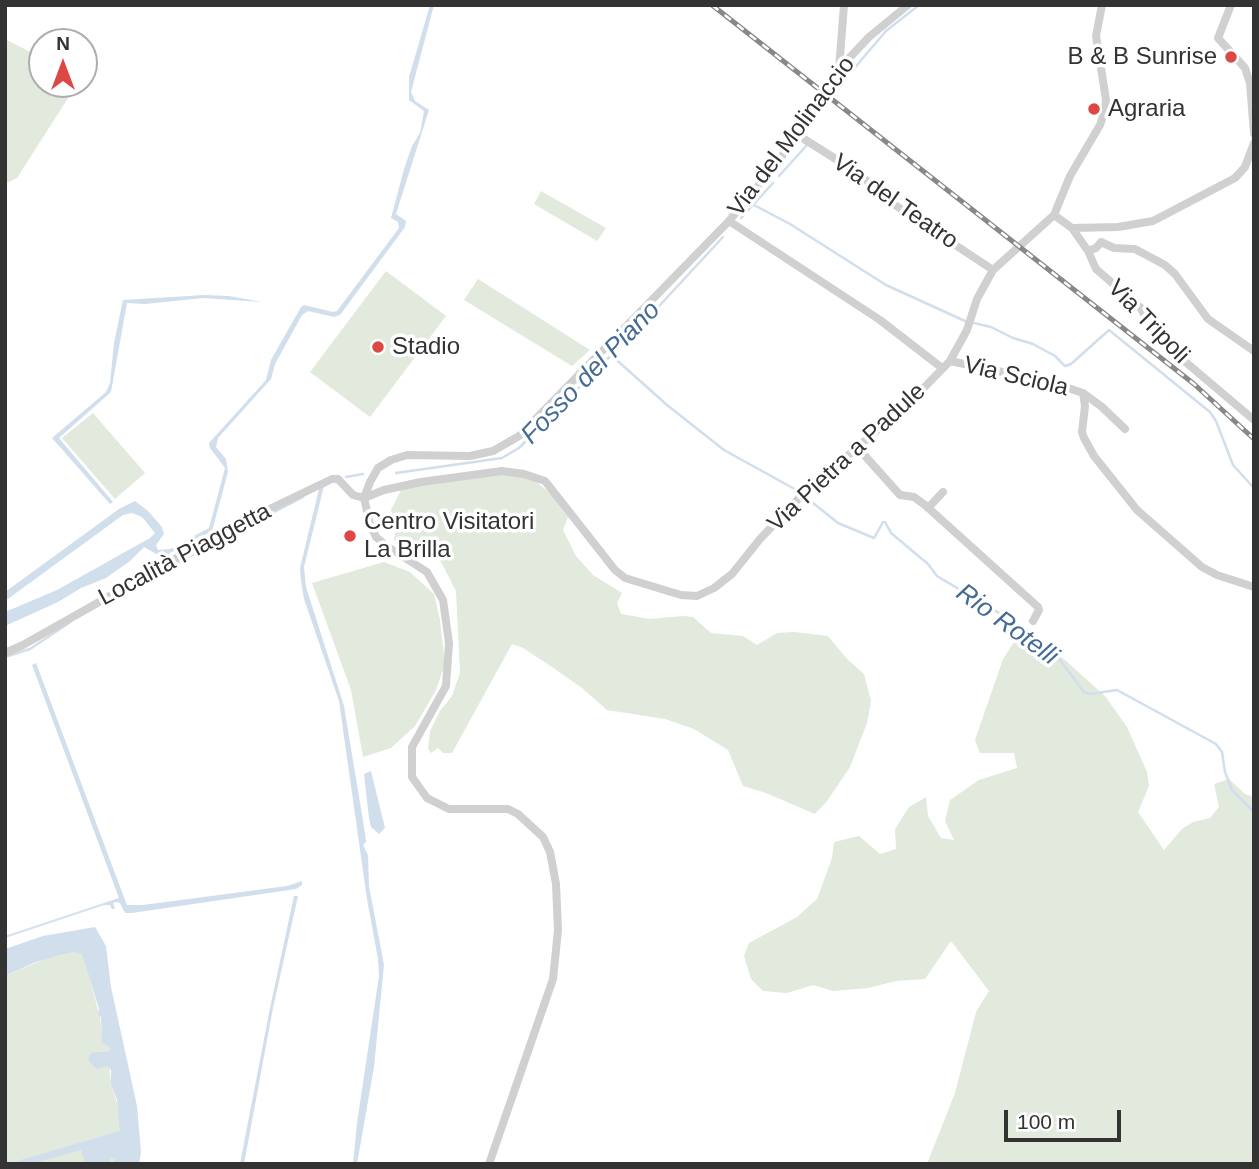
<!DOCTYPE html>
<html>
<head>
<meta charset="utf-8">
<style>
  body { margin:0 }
  #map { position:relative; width:1259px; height:1169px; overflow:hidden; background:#fff; font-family:Helvetica,sans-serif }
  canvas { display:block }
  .frame { position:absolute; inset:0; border:7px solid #333; pointer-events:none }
  .north { position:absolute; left:28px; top:28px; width:70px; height:70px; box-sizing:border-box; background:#fff; border:2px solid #adadad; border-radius:50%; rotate:0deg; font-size:19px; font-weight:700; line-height:28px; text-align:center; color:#333 }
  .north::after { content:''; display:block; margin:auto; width:24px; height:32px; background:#dc4843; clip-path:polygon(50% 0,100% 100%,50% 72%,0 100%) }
  .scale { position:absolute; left:1004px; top:1110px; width:117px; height:32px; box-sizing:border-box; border:4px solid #333; border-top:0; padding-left:9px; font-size:21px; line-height:24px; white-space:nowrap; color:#333; -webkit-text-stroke:5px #fff; paint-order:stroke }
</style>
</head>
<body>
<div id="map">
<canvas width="1259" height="1169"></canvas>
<div class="frame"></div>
<div class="north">N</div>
<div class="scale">100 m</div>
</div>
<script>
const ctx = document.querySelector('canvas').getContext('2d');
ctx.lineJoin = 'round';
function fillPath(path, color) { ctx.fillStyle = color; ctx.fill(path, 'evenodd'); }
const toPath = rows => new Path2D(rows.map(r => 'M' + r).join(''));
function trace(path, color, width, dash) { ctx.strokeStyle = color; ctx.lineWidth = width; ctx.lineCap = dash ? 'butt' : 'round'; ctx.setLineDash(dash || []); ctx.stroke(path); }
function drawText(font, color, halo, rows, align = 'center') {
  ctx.font = font + ' Helvetica,sans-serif'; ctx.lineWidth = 7; ctx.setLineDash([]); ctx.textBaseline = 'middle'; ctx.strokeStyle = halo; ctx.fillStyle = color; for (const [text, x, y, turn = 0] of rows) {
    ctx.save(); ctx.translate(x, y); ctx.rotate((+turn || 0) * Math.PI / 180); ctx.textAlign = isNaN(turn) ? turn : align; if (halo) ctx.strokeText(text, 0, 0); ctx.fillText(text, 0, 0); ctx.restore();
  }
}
const green = toPath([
  [5,39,42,58,42,84,77,84,17,178,5,184],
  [541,191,606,228,597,241,534,204],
  [386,271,446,316,370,417,310,372],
  [478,279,590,350,572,366,464,300],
  [93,413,145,473,115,499,62,438],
  [508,473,535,481,549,492,568,517,563,530,576,556,593,575,622,593,617,603,621,614,650,619,683,616,693,617,711,633,743,636,757,645,777,633,794,632,828,636,847,659,864,674,871,701,867,723,850,767,827,801,815,814,766,793,743,786,728,750,694,729,665,719,607,710,582,688,552,667,523,648,512,644,452,753,443,753,438,748,431,753,428,749,430,731,440,711,452,696,460,673,456,591,439,558,424,550,406,548,394,540,396,525,391,510,401,490,405,488],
  [384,562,410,572,434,594,440,620,445,664,436,690,415,726,391,748,363,757,351,690,312,583],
  [1016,639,1038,640,1065,660,1105,696,1127,727,1147,772,1149,786,1138,812,1164,850,1182,829,1193,822,1210,818,1219,807,1214,784,1229,779,1245,794,1254,797,1254,1164,927,1164,955,1093,976,1012,989,991,951,941,925,979,896,981,868,988,833,991,813,985,787,993,763,991,751,979,744,956,749,943,797,917,817,899,832,858,834,842,859,836,880,854,896,849,895,829,909,807,926,797,928,816,941,838,954,840,945,821,950,800,979,780,1017,768,1014,753,980,753,975,740,1003,659],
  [69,951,83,954,100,1017,103,1042,112,1047,108,1054,111,1083,120,1114,122,1156,115,1164,5,1164,5,976,52,956]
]);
const water = toPath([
  [430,5,434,5,411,92,415,101,429,110,396,214,406,221,405,227,340,315,334,317,308,311,302,315,275,364,271,379,218,438,216,447,226,459,228,472,212,531,164,556,158,555,144,547,130,561,106,578,81,588,58,602,5,626,5,612,57,590,150,538,155,533,142,517,132,513,123,515,5,601,5,592,119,509,135,501,148,511,162,527,164,534,156,545,158,550,170,549,209,528,225,468,210,448,209,443,266,380,271,360,301,307,304,305,333,312,337,311,399,228,398,222,391,218,404,169,412,146,420,133,424,111,409,100,409,77],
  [204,295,229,296,262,302,203,298,145,304,127,303,111,392,59,438,113,502,110,504,52,438,106,392,110,383,114,343,123,300],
  [324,486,304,567,306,587,344,706,365,833,366,842,363,845,368,855,369,886,384,965,374,1067,357,1164,353,1164,357,1123,379,976,378,959,367,899,339,701,304,599,301,581,300,568,319,489],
  [36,663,127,905,143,905,287,886,302,881,302,885,296,889,132,913,125,913,120,903,116,902,113,903,115,909,112,909,110,905,104,905,5,938,5,936,119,898,32,665],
  [371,771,385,828,379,834,371,827,369,818,364,774],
  [294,896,298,896,273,1008,244,1164,240,1164,270,1008],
  [95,927,106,946,111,987,137,1106,141,1152,139,1164,114,1164,115,1159,111,1158,107,1164,86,1164,81,1150,31,1164,7,1164,120,1131,117,1100,111,1084,111,1070,107,1066,97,1069,89,1061,89,1056,93,1052,108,1052,111,1048,102,1043,101,1017,98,1015,99,1009,82,954,73,952,59,955,36,962,5,976,5,949,43,936]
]);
const stream = toPath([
  [810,126,851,72,886,31,919,5],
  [779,176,807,145],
  [754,205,790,224,886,285,965,321],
  [741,218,773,183],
  [974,323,991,327,1013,338,1033,344,1055,356,1065,366,1071,364,1109,330,1210,412,1216,421,1233,465,1254,488],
  [611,355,667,405,724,450,800,492],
  [396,473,502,458,519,448,648,318,723,237],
  [346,477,363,474],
  [808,499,838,523,874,538,883,522],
  [885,522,891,533,928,564,937,576,999,613,1060,660,1084,692,1090,694,1117,690,1216,744,1222,752,1225,772,1232,790,1254,812],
  [217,542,303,497],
  [121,594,207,547],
  [8,656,30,649,69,623]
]);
const minor = toPath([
  [1231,5,1218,38,1245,68,1250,83,1254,134],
  [839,69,844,5],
  [796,134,858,173,892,203,993,270],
  [1054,215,1072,228,1088,251,1096,269,1140,307,1153,330,1169,348,1254,420],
  [729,221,880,320,942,368],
  [1072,228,1118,227,1153,221,1235,178,1245,167,1254,143],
  [1088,251,1096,248,1101,242,1114,248,1135,249,1165,265,1175,274,1208,319,1254,351],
  [950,361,1050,382,1083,393,1102,407,1125,429],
  [1083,393,1085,406,1082,432,1084,438,1094,456,1137,510,1202,567,1217,575,1254,587],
  [858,448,900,495,914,497,925,505,1038,607,1039,610,1033,621],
  [928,508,943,492],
  [5,653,23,645,230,528,332,479,338,479,353,495,364,498,384,490,421,482,502,471,524,474,545,481,615,570,625,578,681,595,697,596,714,588,732,574,760,539,801,496,910,402,950,361,967,330,977,299,993,270,1054,215,1070,176,1100,125,1105,110,1106,100,1096,36,1102,5],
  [489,1164,553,979,558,930,556,884,550,852,543,837,518,814,508,809,449,809,427,798,412,777,412,747,446,686,449,643,443,600,427,572,388,547,376,537,370,524,364,498,370,482,378,468,391,460,407,455,470,456,493,451,519,436,729,221,780,159,839,69,869,37,908,5]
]);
const rail = toPath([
  [712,5,1194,384,1254,439]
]);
const markers = [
  [1231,57,7,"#dc4843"],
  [1094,109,7,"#dc4843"],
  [378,347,7,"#dc4843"],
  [350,536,7,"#dc4843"]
];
const poiNames = [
  ["B & B Sunrise",1217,57,"right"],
  ["Agraria",1108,109],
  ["Stadio",392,347],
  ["Centro Visitatori",364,522],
  ["La Brilla",364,550]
];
const streetNames = [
  ["Via del Molinaccio",792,137,-53],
  ["Via del Teatro",895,202,35],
  ["Via Tripoli",1148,322,46],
  ["Via Sciola",1016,377,13],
  ["Via Pietra a Padule",847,458,-43],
  ["Località Piaggetta",185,555,-28]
];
const waterNames = [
  ["Fosso del Piano",591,373,-46],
  ["Rio Rotelli",1007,625,36]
];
fillPath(green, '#e2e9dd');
fillPath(water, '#d1deec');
trace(stream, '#d1deec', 2.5);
trace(minor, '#d0d0d0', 8);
trace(rail, '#888', 5);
trace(rail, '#fff', 2.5, [8]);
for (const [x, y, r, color] of markers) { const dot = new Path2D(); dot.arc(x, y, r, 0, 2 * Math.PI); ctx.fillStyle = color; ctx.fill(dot); trace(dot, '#fff', 2.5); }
drawText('24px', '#333', '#fff', poiNames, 'left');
drawText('24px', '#333', '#fff', streetNames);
drawText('italic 26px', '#446b92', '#fff', waterNames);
</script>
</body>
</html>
